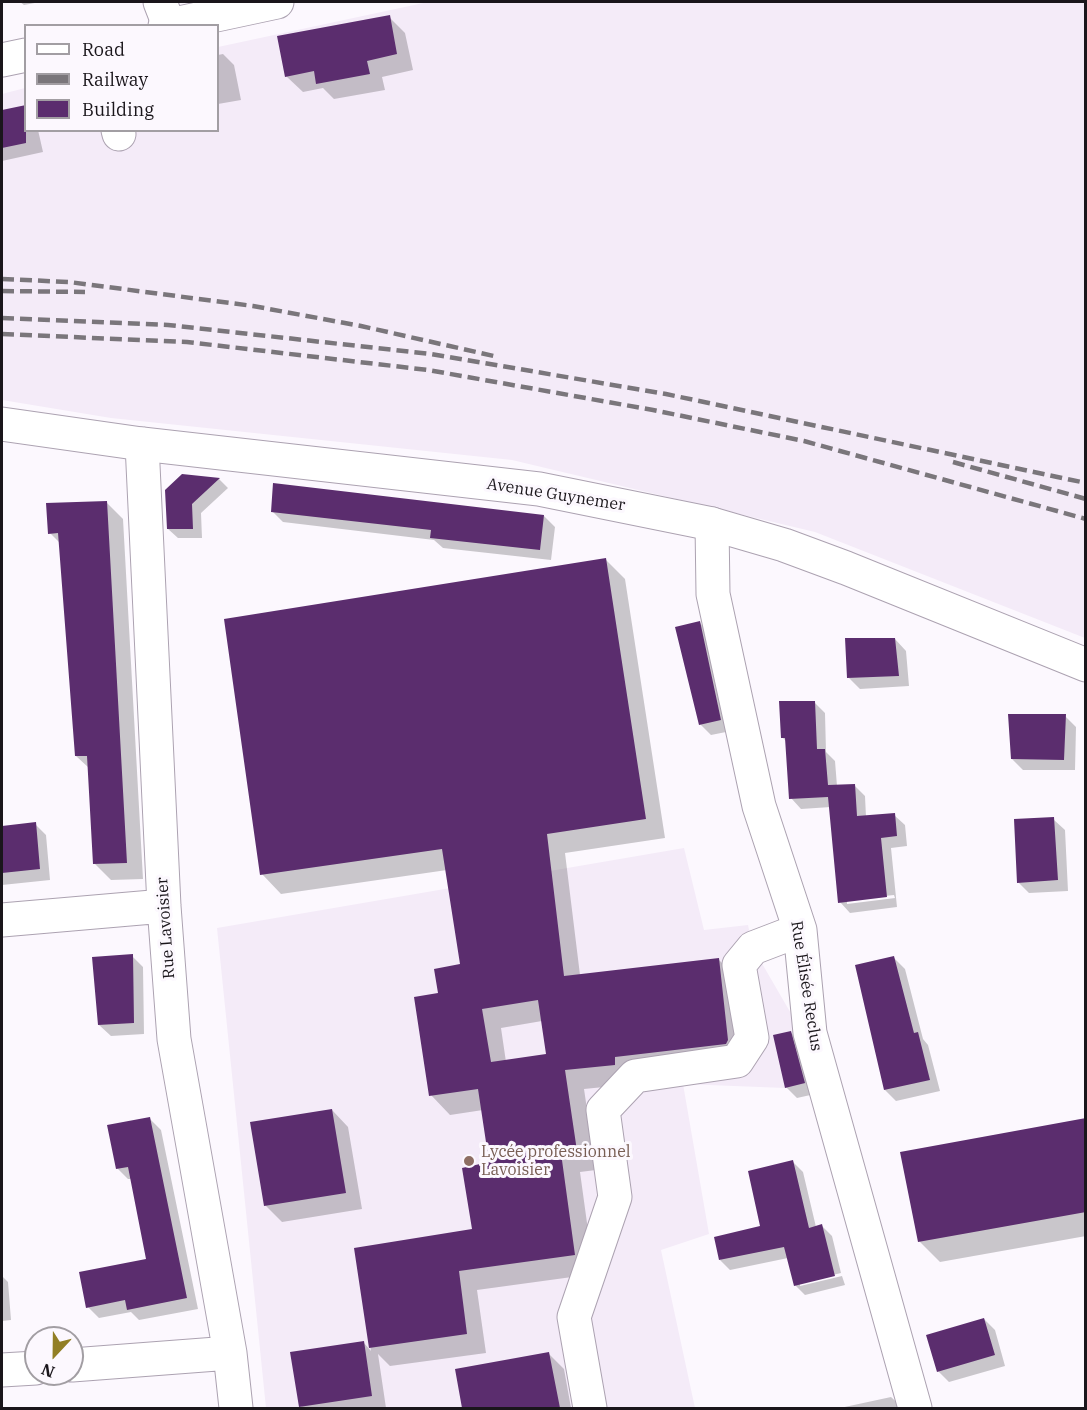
<!DOCTYPE html>
<html>
<head>
<meta charset="utf-8">
<style>
  body { margin:0 }
  #map { position:relative; width:1087px; height:1410px; overflow:hidden; background:#fcf8fe; font-family:"IBM Plex Serif",serif }
  canvas { display:block }
  .frame { position:absolute; inset:0; border:3px solid #1a161b; pointer-events:none }
  .legend { position:absolute; left:24px; top:24px; width:195px; height:108px; box-sizing:border-box; background:#fcf8fe; border:2px solid #a29ea3; margin:0; padding:8px 10px; list-style:none; font-size:18px; color:#1a161b }
  .legend li { display:flex; align-items:center; gap:12px; height:30px }
  .legend b { width:30px; border:2px solid #a29ea3 }
  .north { position:absolute; left:24px; top:1326px; width:60px; height:60px; box-sizing:border-box; background:#fcf8fe; border:2px solid #a29ea3; border-radius:50%; rotate:202deg; font-size:16px; font-weight:700; line-height:24px; text-align:center; color:#1a161b }
  .north::after { content:''; display:block; margin:auto; width:21px; height:27px; background:#927f25; clip-path:polygon(50% 0,100% 100%,50% 72%,0 100%) }
</style>
</head>
<body>
<div id="map">
<canvas width="1087" height="1410"></canvas>
<div class="frame"></div>
<ul class="legend">
<li><b style="height:8px;background:#fff"></b>Road</li>
<li><b style="height:8px;background:#7a767b"></b>Railway</li>
<li><b style="height:16px;background:#5b2d6e"></b>Building</li>
</ul>
<div class="north">N</div>
</div>
<script>
const ctx = document.querySelector('canvas').getContext('2d');
ctx.lineJoin = 'round';
function fillPath(path, color) { ctx.fillStyle = color; ctx.fill(path, 'evenodd'); }
const toPath = rows => new Path2D(rows.map(r => 'M' + r).join(''));
function trace(path, color, width, dash) { ctx.strokeStyle = color; ctx.lineWidth = width; ctx.lineCap = dash ? 'butt' : 'round'; ctx.setLineDash(dash || []); ctx.stroke(path); }
function drawText(font, color, halo, rows, align = 'center') {
  ctx.font = font + ' "IBM Plex Serif",serif'; ctx.lineWidth = 6; ctx.setLineDash([]); ctx.textBaseline = 'middle'; ctx.strokeStyle = halo; ctx.fillStyle = color; for (const [text, x, y, turn = 0] of rows) {
    ctx.save(); ctx.translate(x, y); ctx.rotate((+turn || 0) * Math.PI / 180); ctx.textAlign = isNaN(turn) ? turn : align; if (halo) ctx.strokeText(text, 0, 0); ctx.fillText(text, 0, 0); ctx.restore();
  }
}
const built = toPath([
  [428,2,1085,2,1085,638,815,532,512,460,111,418,2,400,2,94,25,88,26,130,218,130,218,47],
  [684,848,704,930,748,925,753,948,800,1029,811,1082,785,1088,683,1084,709,1234,661,1250,695,1408,266,1408,217,928]
]);
const shadow = toPath([
  [20,2,40,2,24,5],
  [389,17,405,33,413,70,382,77,385,90,334,99,323,88,303,92,286,76],
  [223,54,234,65,241,100,218,104,218,55],
  [24,106,26,130,38,130,43,152,2,161,2,111],
  [183,475,219,479,228,488,201,513,202,538,178,538,168,529],
  [106,502,123,519,143,879,111,880,94,863,89,768,76,756,61,544,50,533],
  [272,511,544,516,555,527,551,560,443,548,434,540,283,522],
  [606,560,625,579,665,838,565,853,580,975,719,960,738,979,747,1060,634,1084,584,1089,596,1170,580,1172,594,1274,477,1290,486,1353,390,1366,378,1354,386,1408,302,1408,301,1407,363,1342,371,1351,356,1249,473,1230,490,1164,483,1110,450,1115,431,1095,440,994,462,966,447,870,281,894,262,874],
  [542,1021,547,1056,506,1062,501,1028],
  [699,622,710,633,731,731,711,735,700,724],
  [895,639,906,651,909,686,860,689,849,678],
  [814,702,825,713,826,752,835,761,837,786,854,785,865,796,866,817,894,815,905,825,907,846,891,848,897,907,850,913,840,902,831,807,801,809,791,798,787,742,783,738],
  [894,895,895,898,847,904,847,900],
  [1065,716,1076,727,1075,770,1023,770,1012,759],
  [1053,819,1065,830,1068,891,1029,893,1018,882],
  [35,824,46,835,50,880,2,885,2,827],
  [132,956,143,967,144,1034,111,1036,99,1025],
  [894,958,905,969,923,1039,928,1045,940,1091,896,1101,885,1090],
  [790,1032,802,1043,815,1094,797,1098,786,1087],
  [332,1110,348,1127,362,1209,282,1222,265,1205],
  [150,1119,161,1130,198,1309,139,1320,131,1312,99,1318,88,1307,148,1261,132,1179,128,1179,117,1168],
  [1086,1119,1086,1236,940,1262,919,1241],
  [793,1162,803,1172,816,1227,822,1226,832,1236,841,1273,800,1283,800,1286,842,1276,845,1285,805,1295,795,1285,788,1258,730,1270,720,1260,762,1227],
  [2,1276,8,1282,11,1320,2,1321],
  [984,1319,995,1330,1005,1366,949,1382,938,1371],
  [549,1354,564,1369,571,1408,463,1408,456,1370],
  [891,1397,903,1408,840,1408]
]);
const building = toPath([
  [390,15,397,54,367,61,370,74,316,84,314,71,285,77,277,36],
  [26,105,26,143,2,148,2,110],
  [182,474,220,478,192,504,193,529,167,529,165,490],
  [273,483,544,515,540,550,430,538,431,530,271,512],
  [107,501,127,863,93,864,87,756,75,756,58,533,48,534,46,503],
  [606,558,646,819,547,834,564,976,719,958,728,1040,726,1044,615,1057,615,1065,565,1070,577,1151,561,1153,575,1255,459,1271,467,1334,369,1348,354,1248,472,1229,462,1168,489,1162,478,1089,429,1096,414,997,438,993,434,969,460,964,442,849,260,875,224,619],
  [538,1000,546,1054,491,1062,482,1009],
  [700,621,721,720,699,725,675,627],
  [845,638,895,638,899,676,847,678],
  [779,701,815,701,817,749,825,749,828,785,855,784,857,816,895,813,897,836,881,838,887,897,838,903,828,797,789,799,785,738,781,738],
  [1008,714,1066,714,1064,760,1011,759],
  [1054,817,1058,880,1017,883,1014,819],
  [36,822,40,869,2,873,2,826],
  [133,954,134,1023,98,1025,92,957],
  [894,956,914,1033,918,1032,930,1080,884,1090,855,965],
  [791,1031,805,1083,785,1088,773,1035],
  [332,1109,346,1193,264,1206,250,1122],
  [150,1117,187,1298,127,1310,125,1300,86,1308,79,1272,146,1259,128,1167,116,1169,107,1125],
  [1086,1118,1086,1212,918,1242,900,1152],
  [793,1160,809,1228,822,1224,835,1276,794,1286,784,1247,719,1260,714,1237,760,1226,748,1171],
  [984,1318,995,1355,937,1372,926,1335],
  [364,1341,372,1396,299,1407,290,1352],
  [549,1352,560,1408,462,1408,455,1369]
]);
const minor = toPath([
  [160,2,169,25],
  [118,130,119,134],
  [142,444,164,906,174,1039,230,1353,236,1408],
  [712,524,713,594,759,806,800,930,810,1033,915,1408],
  [2,920,164,906],
  [72,1365,230,1353],
  [2,1370,36,1368],
  [590,1408,574,1317,615,1197,603,1110,635,1076,737,1061,752,1038,739,965,753,948,800,930]
]);
const major = toPath([
  [165,26,277,2],
  [2,60,26,55],
  [2,424,142,444,539,489,712,524,784,545,846,568,1086,665]
]);
const rail = toPath([
  [2,279,69,282,253,306,361,326,494,356],
  [2,291,85,292],
  [2,318,168,325,431,354,666,394,1086,483],
  [2,334,187,342,428,370,653,410,804,441,1086,519],
  [953,462,1086,499]
]);
const markers = [
  [469,1161,6,"#8d6e63"]
];
const streetNames = [
  ["Avenue Guynemer",556,495,9],
  ["Rue Lavoisier",166,928,-94],
  ["Rue Élisée Reclus",806,986,81]
];
const educationNames = [
  ["Lycée professionnel",481,1152],
  ["Lavoisier",481,1170]
];
fillPath(built, '#f4ebf8');
fillPath(shadow, '#0003');
fillPath(building, '#5b2d6e');
trace(minor, '#aca2b1', 35);
trace(major, '#aca2b1', 35);
trace(minor, '#fff', 33);
trace(major, '#fff', 33);
trace(rail, '#7a767b', 4.5, [12, 6]);
for (const [x, y, r, color] of markers) { const dot = new Path2D(); dot.arc(x, y, r, 0, 2 * Math.PI); ctx.fillStyle = color; ctx.fill(dot); trace(dot, '#fcf8fe', 2); }
drawText('16px', '#1a161b', '#fcf8fe', streetNames);
drawText('16px', '#785e54', '#fcf8fe', educationNames, 'left');
</script>
</body>
</html>
